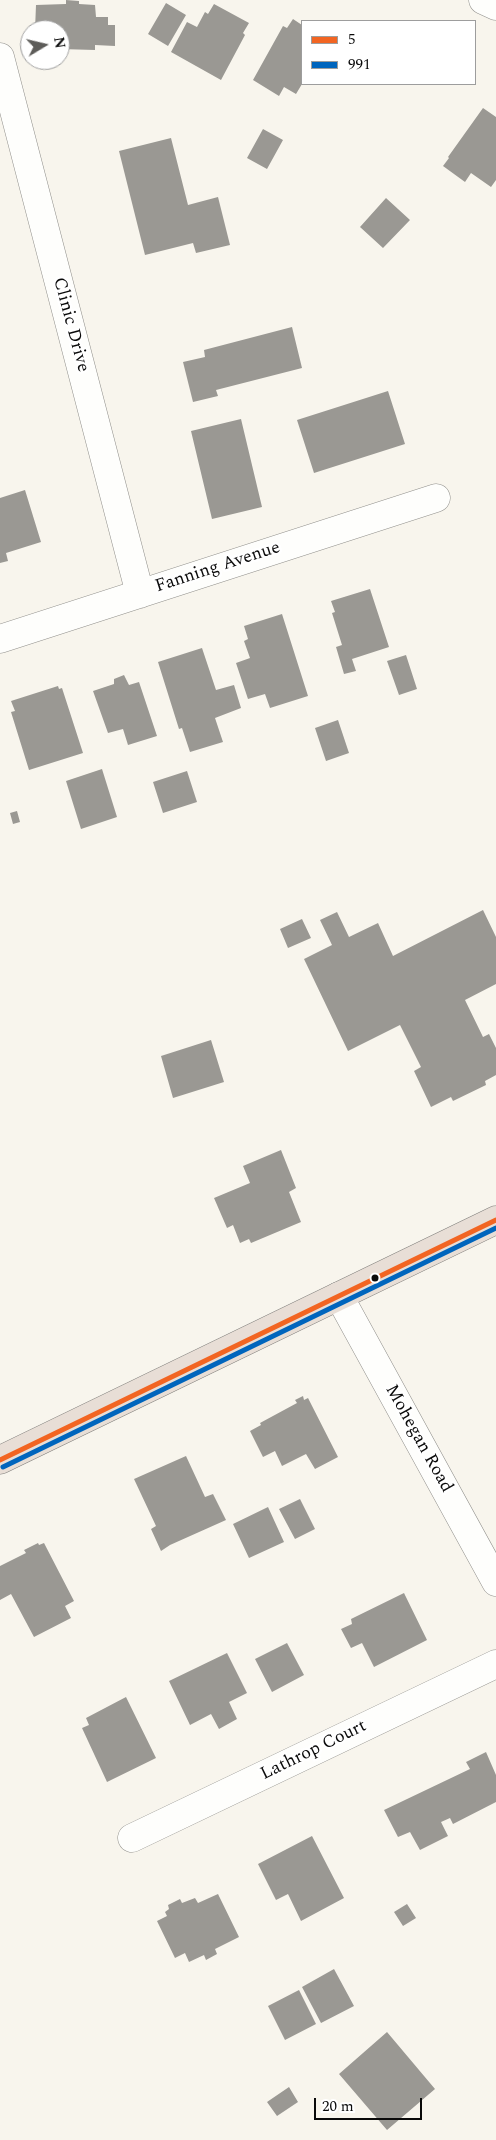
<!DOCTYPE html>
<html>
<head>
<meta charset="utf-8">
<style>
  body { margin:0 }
  #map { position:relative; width:496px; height:2140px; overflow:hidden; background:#f8f5ed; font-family:Spectral,serif }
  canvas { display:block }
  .legend { position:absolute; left:301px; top:20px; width:175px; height:65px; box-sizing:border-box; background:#fff; border:1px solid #9d9d9d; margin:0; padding:6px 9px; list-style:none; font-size:15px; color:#0a0a0a }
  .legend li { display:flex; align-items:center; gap:10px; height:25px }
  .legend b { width:25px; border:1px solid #9d9d9d }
  .north { position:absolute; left:20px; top:20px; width:50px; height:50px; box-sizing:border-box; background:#fff; border:1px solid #9d9d9d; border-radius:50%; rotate:81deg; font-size:14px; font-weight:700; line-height:20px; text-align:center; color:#0a0a0a }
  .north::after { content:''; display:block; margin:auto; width:18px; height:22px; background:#5d5c59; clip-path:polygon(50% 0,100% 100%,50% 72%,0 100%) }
  .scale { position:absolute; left:314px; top:2098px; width:108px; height:22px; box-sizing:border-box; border:2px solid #0a0a0a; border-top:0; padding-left:6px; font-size:15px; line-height:18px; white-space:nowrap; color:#0a0a0a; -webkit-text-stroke:4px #fff; paint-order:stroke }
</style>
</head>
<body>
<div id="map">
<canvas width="496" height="2140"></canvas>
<ul class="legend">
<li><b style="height:6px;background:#f26522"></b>5</li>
<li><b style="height:6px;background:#0065bd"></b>991</li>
</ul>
<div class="north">N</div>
<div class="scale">20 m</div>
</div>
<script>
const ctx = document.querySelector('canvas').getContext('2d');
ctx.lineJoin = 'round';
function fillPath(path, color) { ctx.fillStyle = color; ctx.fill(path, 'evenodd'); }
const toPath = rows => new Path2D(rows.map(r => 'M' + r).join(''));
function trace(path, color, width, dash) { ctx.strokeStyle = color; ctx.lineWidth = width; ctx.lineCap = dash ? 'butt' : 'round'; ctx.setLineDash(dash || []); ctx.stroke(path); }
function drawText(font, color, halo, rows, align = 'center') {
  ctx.font = font + ' Spectral,serif'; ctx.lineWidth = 5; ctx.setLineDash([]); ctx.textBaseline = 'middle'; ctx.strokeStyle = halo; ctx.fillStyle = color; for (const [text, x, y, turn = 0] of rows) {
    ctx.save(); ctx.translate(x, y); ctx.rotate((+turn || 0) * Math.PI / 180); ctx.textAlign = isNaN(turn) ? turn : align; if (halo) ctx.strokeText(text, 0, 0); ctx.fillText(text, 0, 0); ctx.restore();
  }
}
const building = toPath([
  [66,0,79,1,79,4,95,5,96,17,108,17,108,25,115,25,115,46,95,45,95,50,60,49,60,30,35,30,36,5,66,4],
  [166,3,186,15,168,46,148,34],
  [214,4,249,23,243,33,245,35,221,80,171,52,187,22,197,27,205,12,208,14],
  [293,19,302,25,302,84,296,94,284,87,279,96,253,80,283,26,287,28],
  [483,108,496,117,496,180,491,187,471,173,465,182,443,166,449,158,448,157],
  [263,129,283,140,267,169,247,158],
  [171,138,188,205,218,197,230,245,196,253,193,243,145,255,119,151],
  [386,198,410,220,383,248,360,227],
  [292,327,302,368,216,390,218,396,193,402,183,362,205,357,204,350],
  [388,391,405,444,314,473,297,420],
  [241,419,262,507,212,519,191,431],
  [25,490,41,542,6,553,8,561,0,563,0,498],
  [370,589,389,647,352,659,356,671,344,674,336,647,342,645,332,613,335,612,331,601],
  [282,614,308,696,270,708,265,694,248,699,236,663,250,658,244,641,248,639,244,626],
  [202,648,216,690,234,685,241,708,215,718,223,742,190,752,182,728,179,729,158,662],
  [406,655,417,689,399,695,387,661],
  [124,675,129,685,139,682,157,736,128,745,123,729,108,733,93,691,114,684,114,679],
  [58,686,59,689,62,688,83,753,29,770,11,712,15,711,11,701],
  [338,720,349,753,326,761,315,728],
  [102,769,117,817,81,829,66,781],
  [187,771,197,802,163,813,153,782],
  [17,811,20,822,13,824,10,813],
  [483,910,496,937,496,984,465,1000,483,1037,489,1034,496,1048,496,1075,485,1081,486,1085,453,1101,451,1097,431,1107,414,1071,421,1067,400,1025,348,1051,304,959,332,945,320,920,337,912,349,937,378,923,393,956],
  [302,919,311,938,288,948,280,929],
  [211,1040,224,1082,173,1098,161,1056],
  [281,1150,296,1188,289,1192,301,1222,251,1243,249,1239,240,1243,233,1225,227,1228,214,1198,250,1183,243,1166],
  [303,1396,304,1400,308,1398,338,1457,315,1469,306,1454,282,1466,275,1451,263,1457,250,1431,261,1425,260,1423,297,1403,295,1400],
  [186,1456,205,1497,213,1494,226,1520,170,1545,161,1551,151,1529,156,1526,134,1479],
  [300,1499,315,1529,295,1539,279,1509],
  [268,1507,284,1542,249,1558,233,1524],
  [38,1543,39,1545,44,1543,74,1601,65,1606,71,1618,34,1637,11,1594,0,1600,0,1566,26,1553,24,1550],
  [404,1593,427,1640,374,1667,362,1643,351,1648,341,1629,352,1624,351,1619],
  [287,1643,304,1675,272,1692,255,1659],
  [227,1653,247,1693,229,1702,237,1719,219,1729,211,1714,190,1725,169,1681],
  [126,1697,156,1758,107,1782,82,1728,89,1725,86,1718],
  [486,1752,496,1775,496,1802,453,1824,450,1818,441,1822,448,1836,420,1850,410,1832,398,1837,384,1810,470,1769,466,1762],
  [312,1836,344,1898,301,1921,288,1894,276,1900,258,1864],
  [218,1894,239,1937,215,1949,217,1954,206,1960,204,1955,189,1962,185,1953,175,1958,157,1921,167,1916,165,1912,169,1909,168,1905,180,1899,182,1903,195,1898,198,1903],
  [407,1904,416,1918,403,1926,394,1912],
  [334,1969,354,2006,321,2023,302,1987],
  [299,1990,316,2024,285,2040,268,2006],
  [387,2032,435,2089,387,2130,339,2074],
  [289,2087,298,2102,277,2116,267,2102]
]);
const minor = toPath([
  [0,57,140,594],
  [0,639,436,498],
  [339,1296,496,1582],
  [132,1838,496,1664]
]);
const tertiary = toPath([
  [483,0,496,6]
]);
const trunk = toPath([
  [0,1460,496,1220]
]);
const bus1 = toPath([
  [0,1460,496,1220]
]);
const bus2 = toPath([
  [3,1467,496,1228]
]);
const markers = [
  [375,1278,4.5,"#0a0a0a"]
];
const streetNames = [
  ["Clinic Drive",70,325,75],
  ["Fanning Avenue",218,568,-18],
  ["Mohegan Road",418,1439,61],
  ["Lathrop Court",314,1751,-26]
];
fillPath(building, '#9a9893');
trace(minor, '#91908c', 29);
trace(tertiary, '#91908c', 29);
trace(trunk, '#7e7d7a', 29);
trace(minor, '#fefefc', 28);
trace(tertiary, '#fefefc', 28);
trace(trunk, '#e8ded6', 28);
trace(bus1, '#f26522', 5);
trace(bus2, '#0065bd', 5);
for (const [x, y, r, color] of markers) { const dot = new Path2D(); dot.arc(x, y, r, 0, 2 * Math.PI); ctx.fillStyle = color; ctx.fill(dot); trace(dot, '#fff', 2); }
drawText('18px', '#0a0a0a', '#fff', streetNames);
</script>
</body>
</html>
